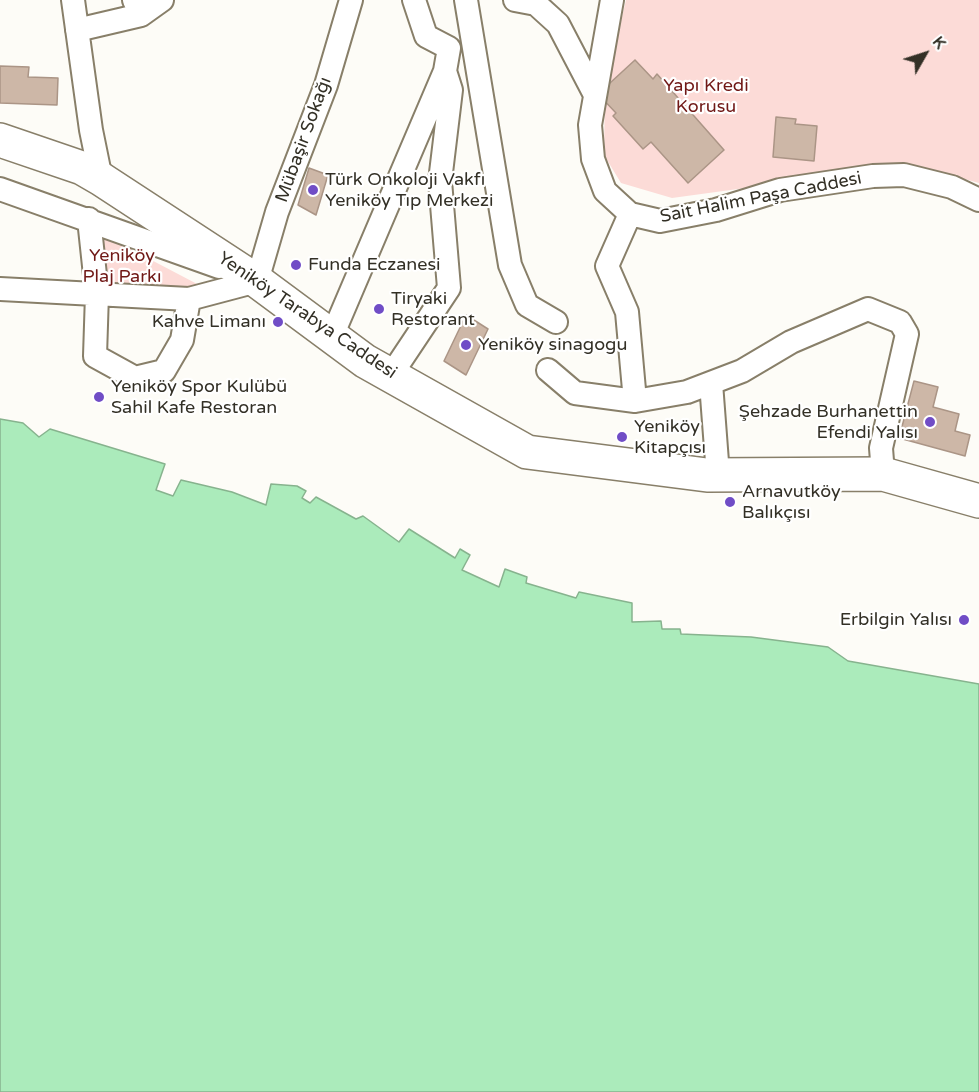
<!DOCTYPE html>
<html>
<head>
<meta charset="utf-8">
<style>
  body { margin:0 }
  #map { position:relative; width:979px; height:1092px; overflow:hidden; background:#fdfcf7; font-family:"Varela Round",sans-serif }
  canvas { display:block }
  .north { position:absolute; left:895px; top:24px; width:60px; height:60px; -webkit-text-stroke:4px #fff; paint-order:stroke; rotate:51deg; font-size:16px; font-weight:700; line-height:24px; text-align:center; color:#333026 }
  .north::after { content:''; display:block; margin:auto; width:21px; height:27px; background:#333026; clip-path:polygon(50% 0,100% 100%,50% 72%,0 100%) }
</style>
</head>
<body>
<div id="map">
<canvas width="979" height="1092"></canvas>
<div class="north">K</div>
</div>
<script>
const ctx = document.querySelector('canvas').getContext('2d');
ctx.lineJoin = 'round';
function fillPath(path, color) { ctx.fillStyle = color; ctx.fill(path, 'evenodd'); }
const toPath = rows => new Path2D(rows.map(r => 'M' + r).join(''));
function trace(path, color, width, dash) { ctx.strokeStyle = color; ctx.lineWidth = width; ctx.lineCap = dash ? 'butt' : 'round'; ctx.setLineDash(dash || []); ctx.stroke(path); }
function drawText(font, color, halo, rows, align = 'center') {
  ctx.font = font + ' "Varela Round",sans-serif'; ctx.lineWidth = 4.5; ctx.setLineDash([]); ctx.textBaseline = 'middle'; ctx.strokeStyle = halo; ctx.fillStyle = color; for (const [text, x, y, turn = 0] of rows) {
    ctx.save(); ctx.translate(x, y); ctx.rotate((+turn || 0) * Math.PI / 180); ctx.textAlign = isNaN(turn) ? turn : align; if (halo) ctx.strokeText(text, 0, 0); ctx.fillText(text, 0, 0); ctx.restore();
  }
}
const green = toPath([
  [626,0,979,0,979,183,914,165,672,198,621,183,604,155,605,87],
  [98,232,220,296,104,286]
]);
const water = toPath([
  [0,419,23,423,39,437,50,429,165,464,156,490,173,496,181,480,232,492,266,505,271,484,297,486,306,491,302,498,310,503,316,497,356,519,363,516,399,542,409,529,455,558,460,549,470,555,462,570,499,587,505,569,527,577,526,583,576,598,579,592,632,603,632,622,661,621,662,629,680,629,681,634,751,637,828,647,848,661,979,684,979,1092,0,1092,0,419]
]);
const building = toPath([
  [635,60,653,79,657,74,724,150,688,183,651,142,643,149,613,116,616,113,598,94,635,60],
  [0,66,29,67,28,77,58,78,57,105,0,103,0,66],
  [776,117,796,119,795,124,817,126,814,161,773,157,776,117],
  [309,168,328,175,316,215,298,205,309,168],
  [466,315,488,329,466,375,444,361,466,315],
  [914,381,938,387,933,407,959,414,955,431,970,435,965,456,899,438,914,381]
]);
const street = toPath([
  [73,0,91,130,101,179],
  [134,0,141,15,162,0],
  [466,0,510,265,527,305,556,322],
  [515,0,536,4,558,24,594,93],
  [612,0,590,125,593,159,605,191,630,214,660,221,716,210,780,190,873,176,904,175,952,187,979,200],
  [77,30,141,15],
  [0,189,219,267],
  [630,214,607,266,627,312,635,401],
  [89,219,97,294,95,356,135,378,164,371,182,340,189,299],
  [257,281,277,212,326,85,351,0],
  [0,289,189,299,257,281],
  [332,336,445,71],
  [548,370,575,393,635,401,687,392,742,371,791,342,868,309,900,322,907,334,881,448,883,474],
  [391,375,449,288,440,181,451,90,445,71,449,48,426,36,414,0],
  [711,383,718,475]
]);
const primary = toPath([
  [0,140,82,168,101,179,257,281,365,361,527,452,707,475,883,474,979,501]
]);
const markers = [
  [313,190,6,"#704dc6"],
  [296,265,6,"#704dc6"],
  [379,309,6,"#704dc6"],
  [278,322,6,"#704dc6"],
  [466,345,6,"#704dc6"],
  [99,397,6,"#704dc6"],
  [930,422,6,"#704dc6"],
  [622,437,6,"#704dc6"],
  [730,502,6,"#704dc6"],
  [964,620,6,"#704dc6"]
];
const parkNames = [
  ["Yapı Kredi",706,86],
  ["Korusu",706,107],
  ["Yeniköy",122,256],
  ["Plaj Parkı",122,277]
];
const streetNames = [
  ["Mübaşir Sokağı",304,140,-70],
  ["Sait Halim Paşa Caddesi",761,198,-11],
  ["Yeniköy Tarabya Caddesi",307,316,34]
];
const poiNames = [
  ["Türk Onkoloji Vakfı",325,180],
  ["Yeniköy Tıp Merkezi",325,201],
  ["Funda Eczanesi",308,265],
  ["Tiryaki",391,299],
  ["Restorant",391,320],
  ["Kahve Limanı",266,322,"right"],
  ["Yeniköy sinagogu",478,345],
  ["Yeniköy Spor Kulübü",111,387],
  ["Sahil Kafe Restoran",111,408],
  ["Şehzade Burhanettin",918,412,"right"],
  ["Efendi Yalısı",918,433,"right"],
  ["Yeniköy",634,427],
  ["Kitapçısı",634,448],
  ["Arnavutköy",742,492],
  ["Balıkçısı",742,513],
  ["Erbilgin Yalısı",952,620,"right"]
];
fillPath(green, '#fcdbd7');
fillPath(water, '#abebbb');
trace(water, '#87b38e', 1.5);
fillPath(building, '#cdb7a7');
trace(building, '#ab9586', 1.5);
trace(street, '#887f69', 26);
trace(primary, '#887f69', 36);
trace(street, '#fff', 22);
trace(primary, '#fff', 33);
for (const [x, y, r, color] of markers) { const dot = new Path2D(); dot.arc(x, y, r, 0, 2 * Math.PI); ctx.fillStyle = color; ctx.fill(dot); trace(dot, '#fff', 2); }
drawText('18px', '#701816', '#fff', parkNames);
drawText('18px', '#333026', '#fff', streetNames);
drawText('18px', '#333026', '#fff', poiNames, 'left');
</script>
</body>
</html>
